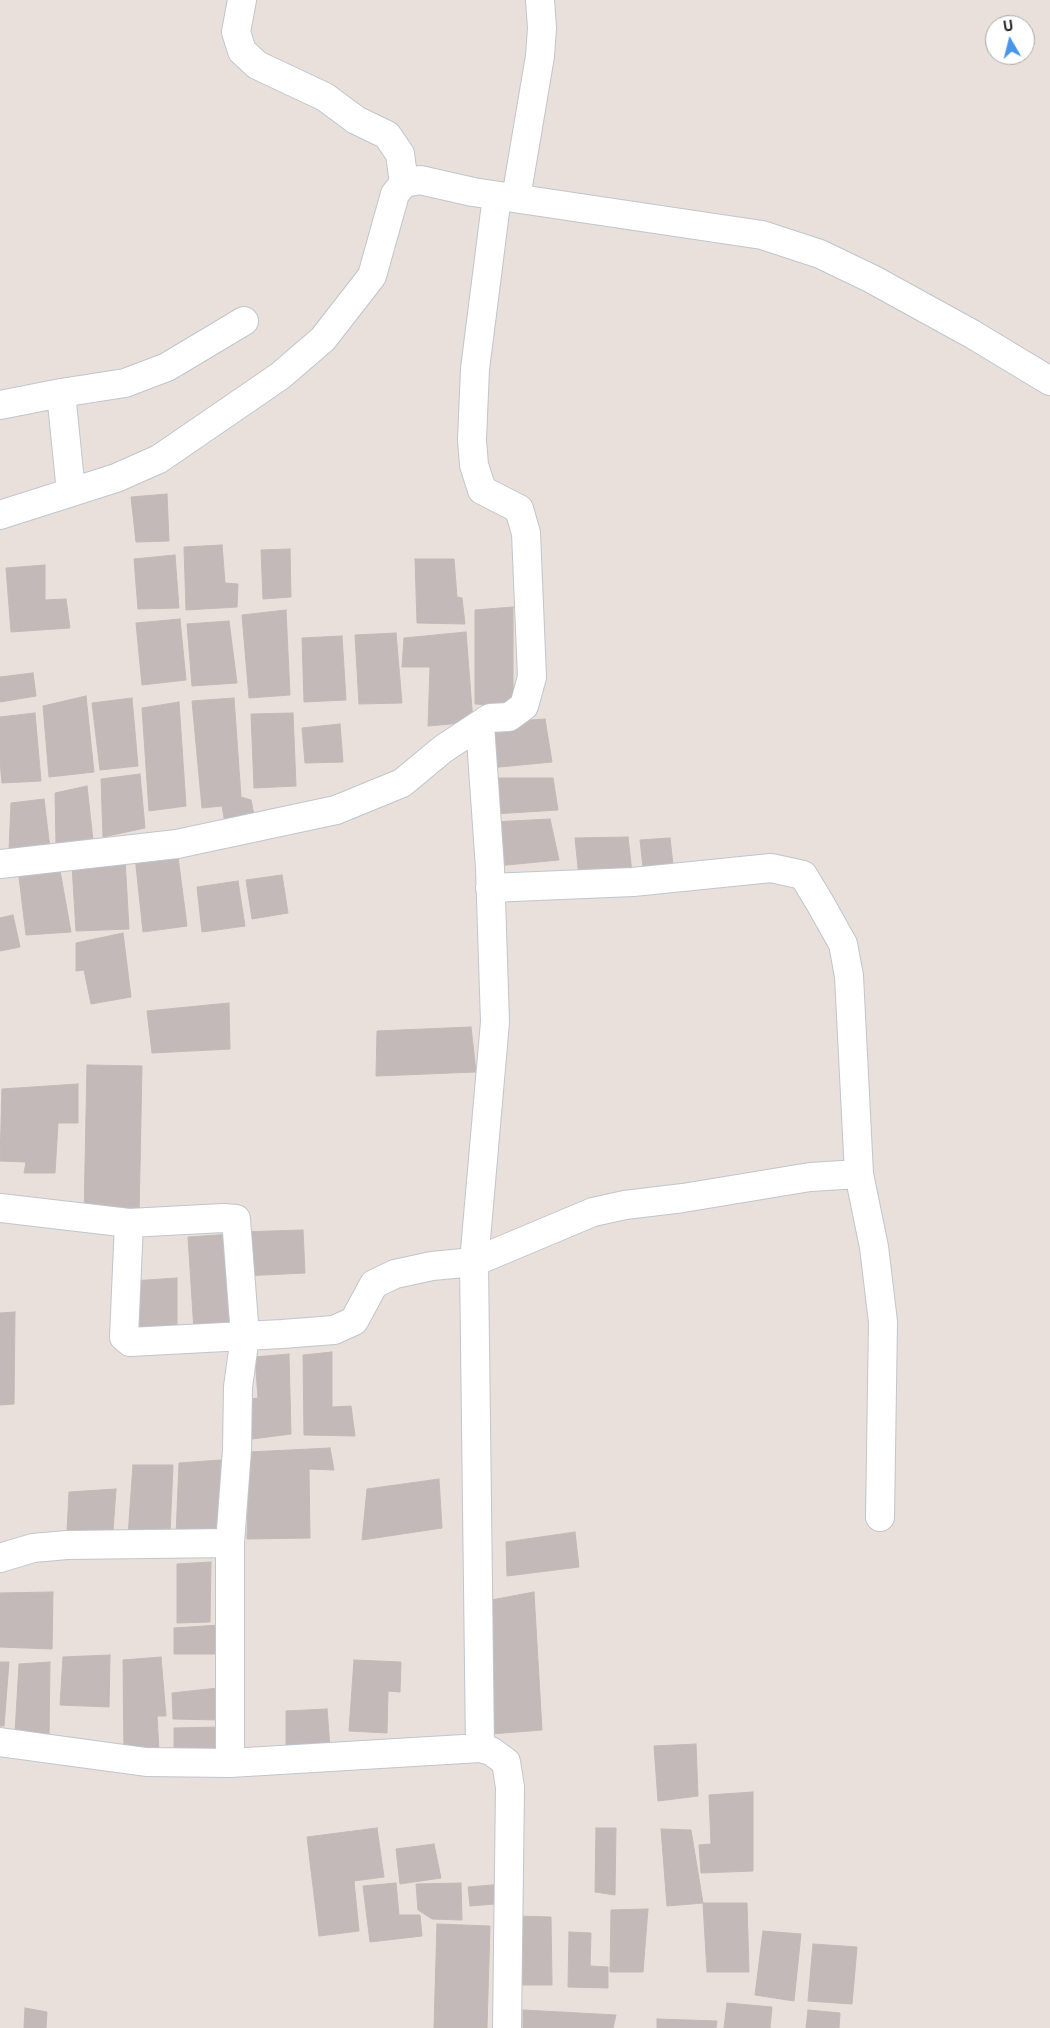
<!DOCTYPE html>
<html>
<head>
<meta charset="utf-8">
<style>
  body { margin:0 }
  #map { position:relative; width:1050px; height:2028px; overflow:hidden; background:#e9dfdb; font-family:"Public Sans",sans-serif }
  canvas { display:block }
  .north { position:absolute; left:985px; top:15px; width:50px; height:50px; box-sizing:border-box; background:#fff; border:1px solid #a9a9a9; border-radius:50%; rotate:352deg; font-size:14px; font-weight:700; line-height:20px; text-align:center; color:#282828 }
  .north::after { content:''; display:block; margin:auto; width:18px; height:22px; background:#4895e9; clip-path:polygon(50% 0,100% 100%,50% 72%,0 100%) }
</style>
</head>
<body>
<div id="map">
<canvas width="1050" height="2028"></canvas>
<div class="north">U</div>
</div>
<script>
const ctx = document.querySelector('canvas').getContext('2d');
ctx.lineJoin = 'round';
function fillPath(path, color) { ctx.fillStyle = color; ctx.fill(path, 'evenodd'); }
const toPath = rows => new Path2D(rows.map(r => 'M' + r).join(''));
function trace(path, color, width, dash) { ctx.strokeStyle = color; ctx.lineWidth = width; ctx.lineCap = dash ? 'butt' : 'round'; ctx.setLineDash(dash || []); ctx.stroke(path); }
const building = toPath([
  [167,494,169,541,136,542,131,497,167,494],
  [222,545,225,583,238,584,237,607,186,610,184,547,222,545],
  [290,549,291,597,263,599,261,550,290,549],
  [175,555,179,608,138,609,134,559,175,555],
  [415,559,454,559,457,597,462,598,465,624,417,623,415,559],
  [45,565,45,600,66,599,70,628,11,632,6,568,45,565],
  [513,607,513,706,475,704,475,610,513,607],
  [286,610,290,695,249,698,242,615,286,610],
  [180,619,186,680,142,685,136,623,180,619],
  [229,621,237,683,192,686,187,624,229,621],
  [466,632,473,722,428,726,430,667,402,667,404,638,466,632],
  [396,633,402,703,359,704,355,635,396,633],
  [342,636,346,700,304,702,302,638,342,636],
  [33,673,36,696,0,702,0,677,33,673],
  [86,696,94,772,49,777,43,706,86,696],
  [132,698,138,766,100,770,92,703,132,698],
  [234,698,241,797,251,800,255,820,225,823,222,806,202,808,192,701,234,698],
  [179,702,186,806,149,811,142,708,179,702],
  [35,713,41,781,2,783,0,761,0,717,35,713],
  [293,713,296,786,254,788,251,714,293,713],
  [545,719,552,762,489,768,490,723,545,719],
  [340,724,343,762,305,763,302,728,340,724],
  [140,774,145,828,103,837,101,779,140,774],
  [493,778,553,778,558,810,494,814,493,778],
  [87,786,93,840,56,845,55,793,87,786],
  [44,799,50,848,9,851,11,803,44,799],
  [550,819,559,860,496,866,493,822,550,819],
  [628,837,632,873,579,877,575,838,628,837],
  [670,838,674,874,644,876,640,840,670,838],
  [177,849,187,926,143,932,135,856,177,849],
  [125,859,129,929,76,931,72,865,125,859],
  [59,865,71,932,26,935,18,869,59,865],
  [282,875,288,913,252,919,246,880,282,875],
  [238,881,245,926,202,932,197,887,238,881],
  [13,915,20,947,0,951,0,918,13,915],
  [123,933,131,997,91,1004,84,970,76,971,76,943,123,933],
  [229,1003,230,1049,152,1053,147,1011,229,1003],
  [471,1027,476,1072,376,1076,377,1031,471,1027],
  [87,1065,142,1066,139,1216,84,1215,87,1065],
  [78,1084,78,1123,58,1123,55,1173,24,1173,26,1162,0,1161,2,1089,78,1084],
  [303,1230,305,1273,242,1276,240,1232,303,1230],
  [233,1234,240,1328,194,1331,188,1237,233,1234],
  [177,1278,177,1330,128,1336,132,1281,177,1278],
  [15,1312,14,1404,0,1405,0,1313,15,1312],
  [332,1352,332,1407,351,1406,355,1436,304,1435,303,1355,332,1352],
  [289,1354,291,1434,244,1440,242,1400,258,1398,255,1357,289,1354],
  [330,1448,334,1470,309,1469,310,1538,247,1539,249,1452,330,1448],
  [221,1460,219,1537,176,1536,179,1463,221,1460],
  [133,1465,173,1465,170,1535,128,1536,133,1465],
  [439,1479,442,1528,362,1540,367,1489,439,1479],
  [116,1489,113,1531,67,1532,69,1492,116,1489],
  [575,1532,579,1567,507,1576,506,1542,575,1532],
  [211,1562,210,1622,177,1623,177,1564,211,1562],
  [53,1592,52,1649,0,1647,0,1593,53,1592],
  [534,1592,542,1730,491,1734,486,1601,534,1592],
  [220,1625,219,1654,174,1654,174,1628,220,1625],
  [110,1655,109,1707,60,1705,63,1657,110,1655],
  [161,1657,166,1716,157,1716,159,1751,124,1751,123,1660,161,1657],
  [354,1660,401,1662,400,1692,388,1691,387,1733,349,1731,354,1660],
  [0,1662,9,1662,4,1726,0,1726,0,1662],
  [50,1662,49,1736,15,1733,19,1664,50,1662],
  [218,1688,219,1720,173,1719,172,1693,218,1688],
  [327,1709,330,1747,286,1750,286,1711,327,1709],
  [220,1727,222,1750,174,1751,174,1728,220,1727],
  [696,1744,698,1796,658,1801,654,1746,696,1744],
  [753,1792,753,1871,701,1873,699,1845,711,1844,709,1795,753,1792],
  [377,1828,384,1877,354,1881,359,1931,319,1936,307,1837,377,1828],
  [596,1828,616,1828,615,1895,595,1892,596,1828],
  [661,1829,691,1830,703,1903,667,1906,661,1829],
  [434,1844,441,1878,400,1884,396,1849,434,1844],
  [396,1883,399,1915,420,1915,422,1936,370,1942,363,1886,396,1883],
  [461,1883,462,1920,432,1919,418,1910,416,1884,461,1883],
  [504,1884,506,1903,470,1906,468,1887,504,1884],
  [703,1903,747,1903,749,1972,707,1972,703,1903],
  [648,1909,643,1972,610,1972,611,1910,648,1909],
  [516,1916,551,1917,552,1985,516,1985,516,1916],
  [437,1924,490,1926,487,2028,434,2028,437,1924],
  [763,1931,801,1934,794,2001,755,1995,763,1931],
  [569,1932,591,1933,590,1966,608,1967,608,1988,568,1987,569,1932],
  [813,1944,857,1947,852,2004,808,2001,813,1944],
  [727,2003,772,2007,770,2028,724,2028,727,2003],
  [25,2008,47,2012,46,2028,24,2028,25,2008],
  [523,2010,616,2015,613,2028,523,2028,523,2010],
  [808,2010,840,2013,839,2028,806,2028,808,2010],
  [657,2019,717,2021,716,2028,657,2028,657,2019]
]);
const minor = toPath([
  [242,0,236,32,242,51,257,65,325,97,356,120,387,135,400,154,404,183],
  [516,198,540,56,542,28,540,0],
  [61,393,71,492],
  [0,405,61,393,125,383,167,367,244,321],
  [0,515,116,478,159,459,280,376,323,339,372,276,395,194,404,183,420,180,473,192,762,235,820,254,872,279,972,334,1050,381],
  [0,864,177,844,336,810,402,783,443,749,490,718,509,717,524,706,532,677,526,533,519,509,482,490,474,465,472,440,475,369,497,196],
  [490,888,633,882,771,868,803,875,820,903,843,944,849,976,859,1174,874,1247,883,1322,880,1517],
  [0,1208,129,1223,223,1218,236,1219,245,1336,238,1387,237,1450,230,1543,230,1763],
  [129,1223,124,1337,130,1342,282,1334,334,1330,354,1321,374,1284,395,1274,432,1266,474,1262,593,1212,625,1205,683,1198,810,1177,859,1174],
  [0,1558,33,1548,67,1545,230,1543],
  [0,1742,146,1762,230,1763,480,1748,491,1751,506,1762,510,1787,507,2028],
  [480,1748,474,1262,495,1022,490,868,480,725]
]);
fillPath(building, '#c2b9b8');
trace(building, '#c4bab5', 1);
trace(minor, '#bfc6ce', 30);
trace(minor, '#fff', 28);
</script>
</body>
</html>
